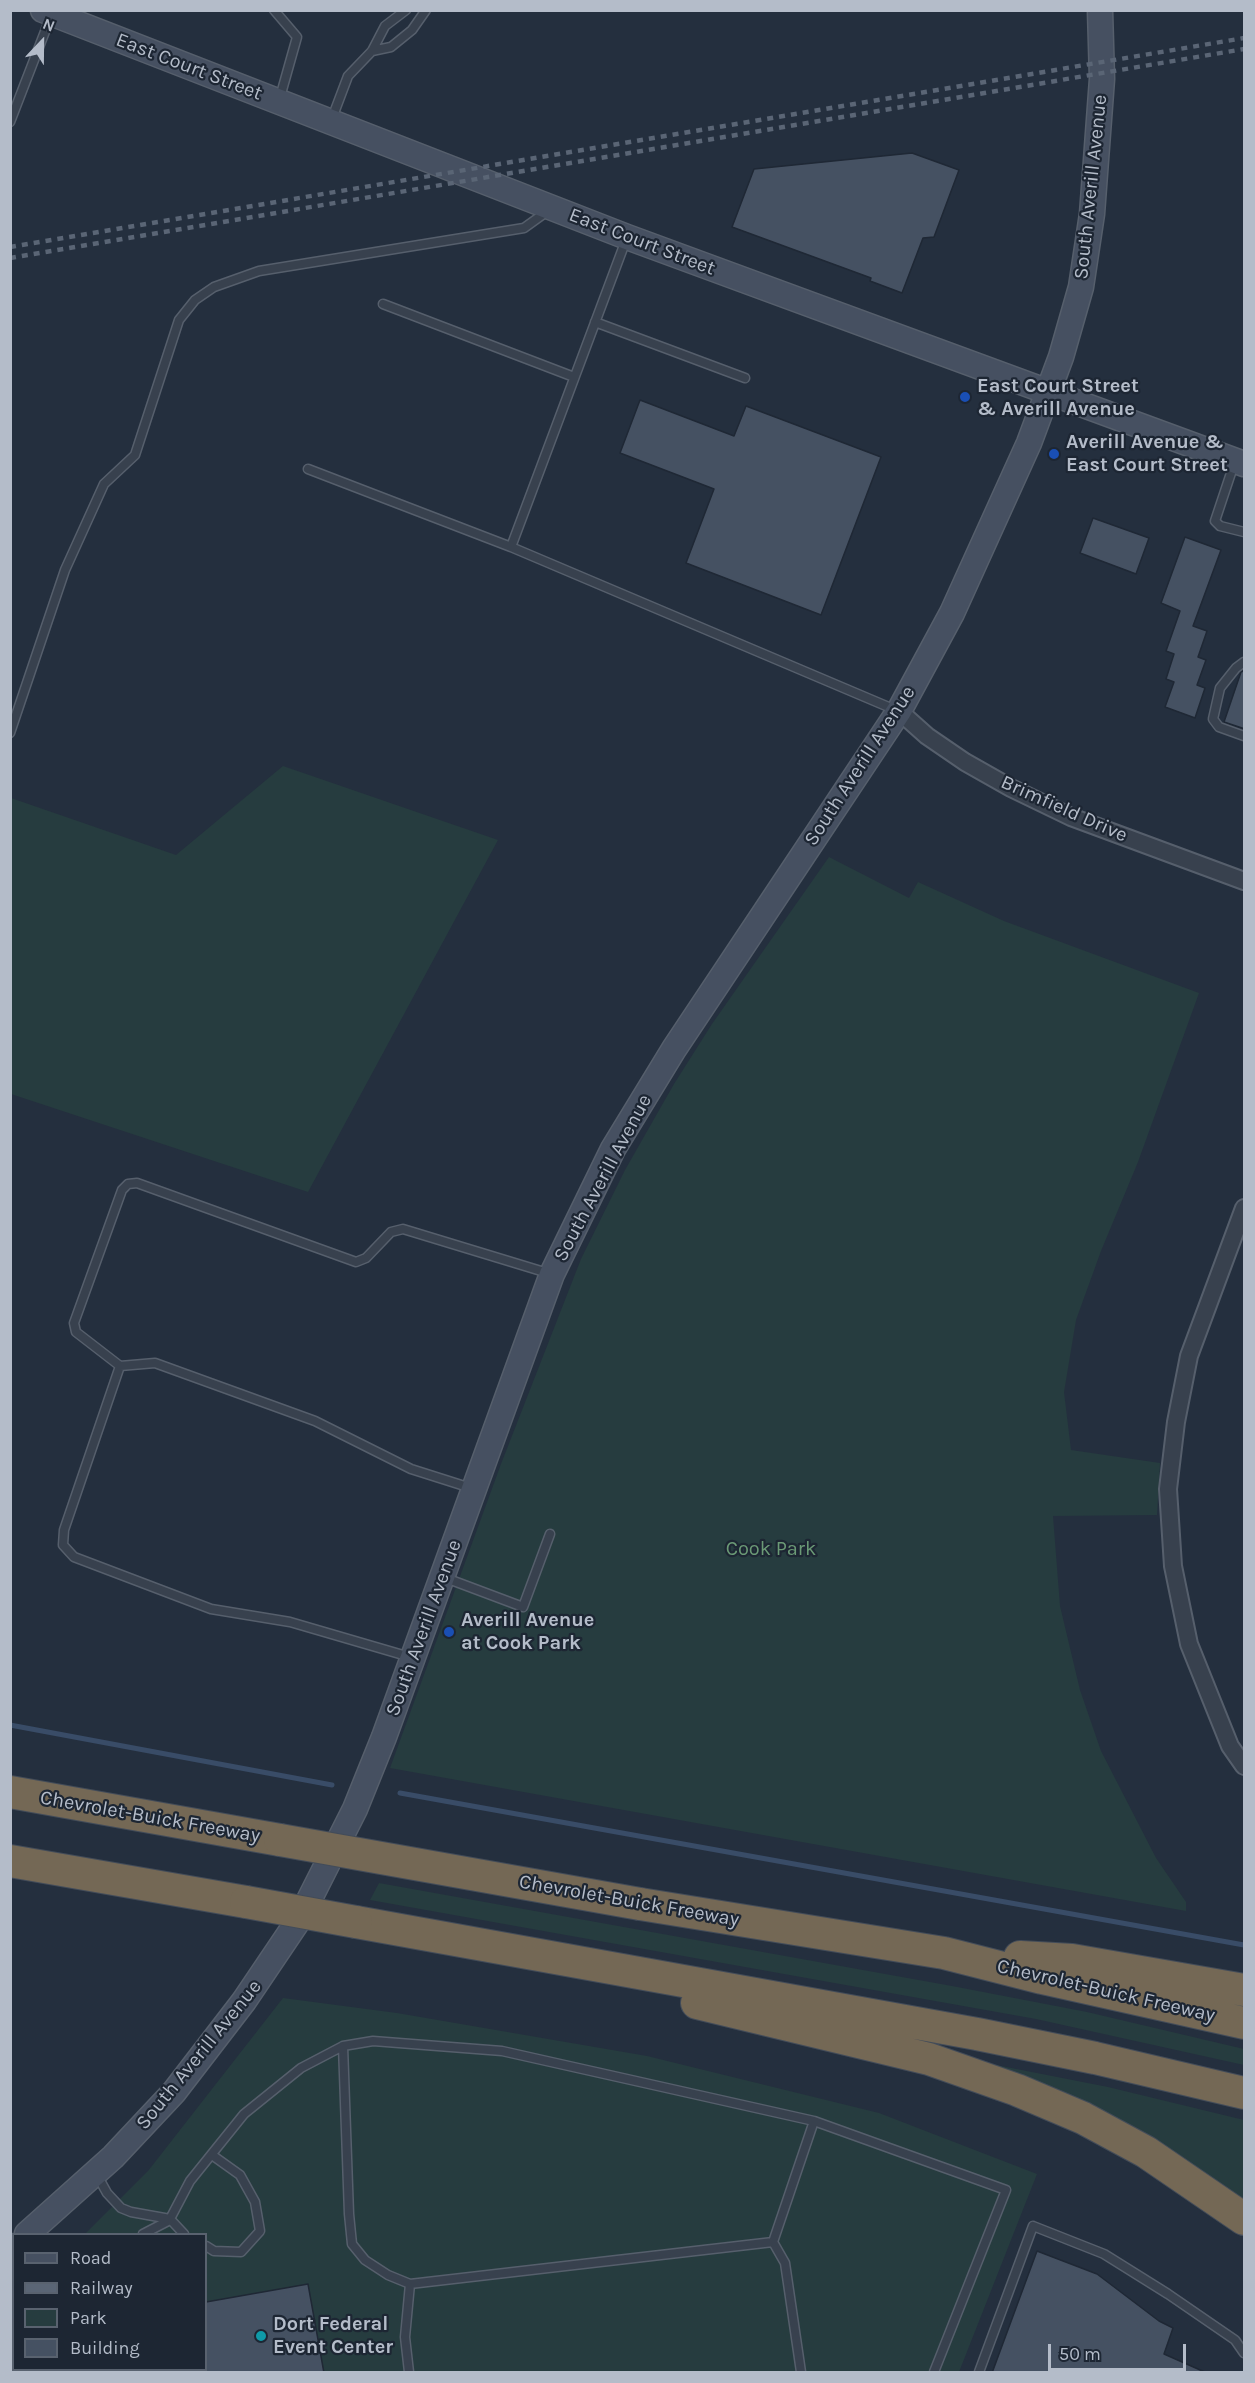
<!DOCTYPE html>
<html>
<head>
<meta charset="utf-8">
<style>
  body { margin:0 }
  #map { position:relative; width:1255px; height:2383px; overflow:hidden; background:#242f3e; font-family:Karla,sans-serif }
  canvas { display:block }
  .frame { position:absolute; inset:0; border:12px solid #b4bcc9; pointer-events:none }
  .legend { position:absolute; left:12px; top:2233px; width:195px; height:138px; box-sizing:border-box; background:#1d2633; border:2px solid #59626f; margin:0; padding:8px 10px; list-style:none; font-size:18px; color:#b4bcc9 }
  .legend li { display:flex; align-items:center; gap:12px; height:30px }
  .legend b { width:30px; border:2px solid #59626f }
  .north { position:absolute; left:12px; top:12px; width:60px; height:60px; -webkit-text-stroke:4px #1d2633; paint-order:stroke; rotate:22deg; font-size:16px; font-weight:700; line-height:24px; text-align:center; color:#b4bcc9 }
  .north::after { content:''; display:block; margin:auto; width:21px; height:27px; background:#b4bcc9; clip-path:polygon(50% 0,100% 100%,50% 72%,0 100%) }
  .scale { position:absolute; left:1048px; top:2344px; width:138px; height:27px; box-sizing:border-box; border:3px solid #b4bcc9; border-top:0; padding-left:8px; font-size:18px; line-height:21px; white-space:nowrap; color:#b4bcc9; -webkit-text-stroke:4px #1d2633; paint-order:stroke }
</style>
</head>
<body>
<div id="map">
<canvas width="1255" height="2383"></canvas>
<div class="frame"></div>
<ul class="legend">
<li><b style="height:8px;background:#465061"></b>Road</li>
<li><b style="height:8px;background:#5a6575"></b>Railway</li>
<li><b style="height:16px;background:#263c3f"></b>Park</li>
<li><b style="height:16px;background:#455162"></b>Building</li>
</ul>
<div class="north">N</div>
<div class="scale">50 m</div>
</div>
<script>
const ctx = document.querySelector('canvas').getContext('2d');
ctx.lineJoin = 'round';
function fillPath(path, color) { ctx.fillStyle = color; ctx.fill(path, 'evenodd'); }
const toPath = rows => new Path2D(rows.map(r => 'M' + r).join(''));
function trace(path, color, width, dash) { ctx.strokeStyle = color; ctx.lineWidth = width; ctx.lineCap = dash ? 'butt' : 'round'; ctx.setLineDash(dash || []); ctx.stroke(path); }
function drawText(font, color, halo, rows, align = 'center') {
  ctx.font = font + ' Karla,sans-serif'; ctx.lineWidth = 4.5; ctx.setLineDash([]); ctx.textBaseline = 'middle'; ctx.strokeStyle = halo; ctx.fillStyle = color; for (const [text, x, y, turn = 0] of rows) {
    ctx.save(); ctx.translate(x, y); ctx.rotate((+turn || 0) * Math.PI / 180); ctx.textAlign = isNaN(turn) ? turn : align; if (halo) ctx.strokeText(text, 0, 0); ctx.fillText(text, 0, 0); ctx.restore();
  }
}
const green = toPath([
  [283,766,498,840,308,1192,11,1094,11,798,176,855],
  [829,857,909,898,918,882,1004,921,1199,993,1138,1162,1101,1251,1076,1320,1064,1392,1071,1450,1160,1463,1157,1515,1053,1516,1060,1606,1080,1690,1101,1751,1156,1858,1186,1902,1186,1911,390,1768,501,1464,581,1259,625,1170,674,1084,712,1024],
  [379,1883,952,1986,1087,2012,1244,2049,1244,2065,1036,2019,370,1900],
  [283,1998,397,2013,647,2056,879,2113,1037,2174,959,2372,11,2372,10,2307,13,2305,14,2370,206,2370,206,2234,85,2234,148,2171],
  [986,2063,1108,2087,1244,2120,1244,2205]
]);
const stream = toPath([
  [10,1725,332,1785],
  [400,1793,1244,1945]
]);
const building = toPath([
  [912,153,959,170,934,237,923,238,902,293,870,281,871,278,732,227,754,169,912,153],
  [640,400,734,436,746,406,881,457,821,615,686,563,714,489,620,453,640,400],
  [1093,518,1149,538,1136,574,1080,553,1093,518],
  [1185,537,1221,550,1193,626,1207,631,1198,657,1206,660,1197,685,1205,688,1195,718,1165,707,1174,682,1166,679,1174,654,1166,651,1180,611,1161,603,1185,537],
  [1245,670,1245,729,1224,722,1241,672,1245,670],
  [1037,2251,1097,2274,1159,2321,1173,2328,1164,2354,1207,2373,992,2373,1037,2251],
  [308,2284,324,2373,206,2373,206,2302,308,2284]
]);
const lane = toPath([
  [274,10,297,37,279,101],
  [372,51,391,47,412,30,426,10],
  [331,121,348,76,372,51,385,26,406,10],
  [10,122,51,16],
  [383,304,574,377],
  [595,322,745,378],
  [1234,464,1215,521,1220,526,1244,532],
  [308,469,511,547,898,711],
  [511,547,626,240],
  [1244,662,1236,668,1220,688,1213,719,1219,727,1244,736],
  [10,733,65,570,104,484,135,455,179,320,195,300,214,287,259,271,524,228,549,210],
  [120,1366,76,1332,74,1323,122,1190,128,1184,137,1183,356,1262,366,1258,391,1232,403,1229,551,1274],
  [443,1577,523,1607,550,1534],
  [410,1657,290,1622,211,1609,74,1557,63,1545,64,1530,120,1366,155,1363,315,1421,411,1469,474,1489],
  [343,2046,349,2214,352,2244,365,2260,388,2275,410,2284,773,2242],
  [97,2175,107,2193,121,2208,131,2212,170,2219],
  [143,2234,170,2220],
  [184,2234,170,2219,190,2181,244,2114,301,2068,343,2046,373,2041,502,2051,814,2121,1006,2190,934,2372],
  [206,2246,214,2251,241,2252,260,2231,255,2202,240,2175,212,2155],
  [409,2372,405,2337,410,2284],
  [801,2372,785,2263,773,2242,814,2121],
  [979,2372,1033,2226,1104,2254,1168,2294,1235,2340,1244,2353]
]);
const street = toPath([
  [899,711,927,736,965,762,1011,788,1071,817,1244,881],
  [1244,1208,1189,1356,1176,1422,1168,1489,1173,1566,1189,1644,1230,1746,1244,1766]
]);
const secondary = toPath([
  [43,10,627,237,1244,464],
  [27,2234,113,2157,174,2092,244,2001,300,1918,355,1809,384,1737,552,1274,613,1149,674,1049,899,711,952,613,1029,443,1061,357,1081,287,1092,214,1102,79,1100,10],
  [10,2248,14,2246]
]);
const highway = toPath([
  [10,1792,280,1840],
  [10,1861,246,1902],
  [640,1904,944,1953,1042,1978,1244,2023],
  [356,1922,977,2034,1095,2058,1244,2093],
  [1020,1957,1072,1960,1244,1990],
  [697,2003,929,2059,1017,2090,1083,2118,1146,2152,1244,2219]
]);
const rail = toPath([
  [10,247,1244,38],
  [10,258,1244,49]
]);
const highwayBridge = toPath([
  [280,1840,640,1904],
  [246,1902,356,1922]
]);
const markers = [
  [965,397,6,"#1a4fb4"],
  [1054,454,6,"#1a4fb4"],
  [449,1632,6,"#1a4fb4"],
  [261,2336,6,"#0f9aa8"]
];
const streetNames = [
  ["East Court Street",189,67,21],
  ["South Averill Avenue",1091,187,-84],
  ["East Court Street",642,242,21],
  ["South Averill Avenue",860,766,-57],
  ["Brimfield Drive",1064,809,24],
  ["South Averill Avenue",603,1178,-62],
  ["South Averill Avenue",424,1628,-70],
  ["Chevrolet-Buick Freeway",150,1817,10],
  ["Chevrolet-Buick Freeway",629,1901,10],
  ["Chevrolet-Buick Freeway",1106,1991,13],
  ["South Averill Avenue",199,2055,-51]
];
const poiNames = [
  ["East Court Street",977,386],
  ["& Averill Avenue",977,409],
  ["Averill Avenue &",1066,442],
  ["East Court Street",1066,465],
  ["Averill Avenue",461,1620],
  ["at Cook Park",461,1643],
  ["Dort Federal",273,2324],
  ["Event Center",273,2347]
];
const parkNames = [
  ["Cook Park",771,1549]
];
fillPath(green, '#263c3f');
trace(stream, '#394c67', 5);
fillPath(building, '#455162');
trace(building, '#1f2835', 1.5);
trace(lane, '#565f6c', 11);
trace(street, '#565f6c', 20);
trace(secondary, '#565f6c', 27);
trace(highway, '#434c59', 34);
trace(lane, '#38414e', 8);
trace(street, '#38414e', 16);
trace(secondary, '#465061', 24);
trace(highway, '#746855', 32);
trace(rail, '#5a6575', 4.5, [6, 6]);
trace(highwayBridge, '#434c59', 34, []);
trace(highwayBridge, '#746855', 32);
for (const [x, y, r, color] of markers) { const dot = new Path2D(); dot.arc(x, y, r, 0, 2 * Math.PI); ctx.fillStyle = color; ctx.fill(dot); trace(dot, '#1d2633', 2); }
drawText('20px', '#b4bcc9', '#1d2633', streetNames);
drawText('bold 20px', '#b4bcc9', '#1d2633', poiNames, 'left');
drawText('20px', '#6b9a76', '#1d2633', parkNames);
</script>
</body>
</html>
